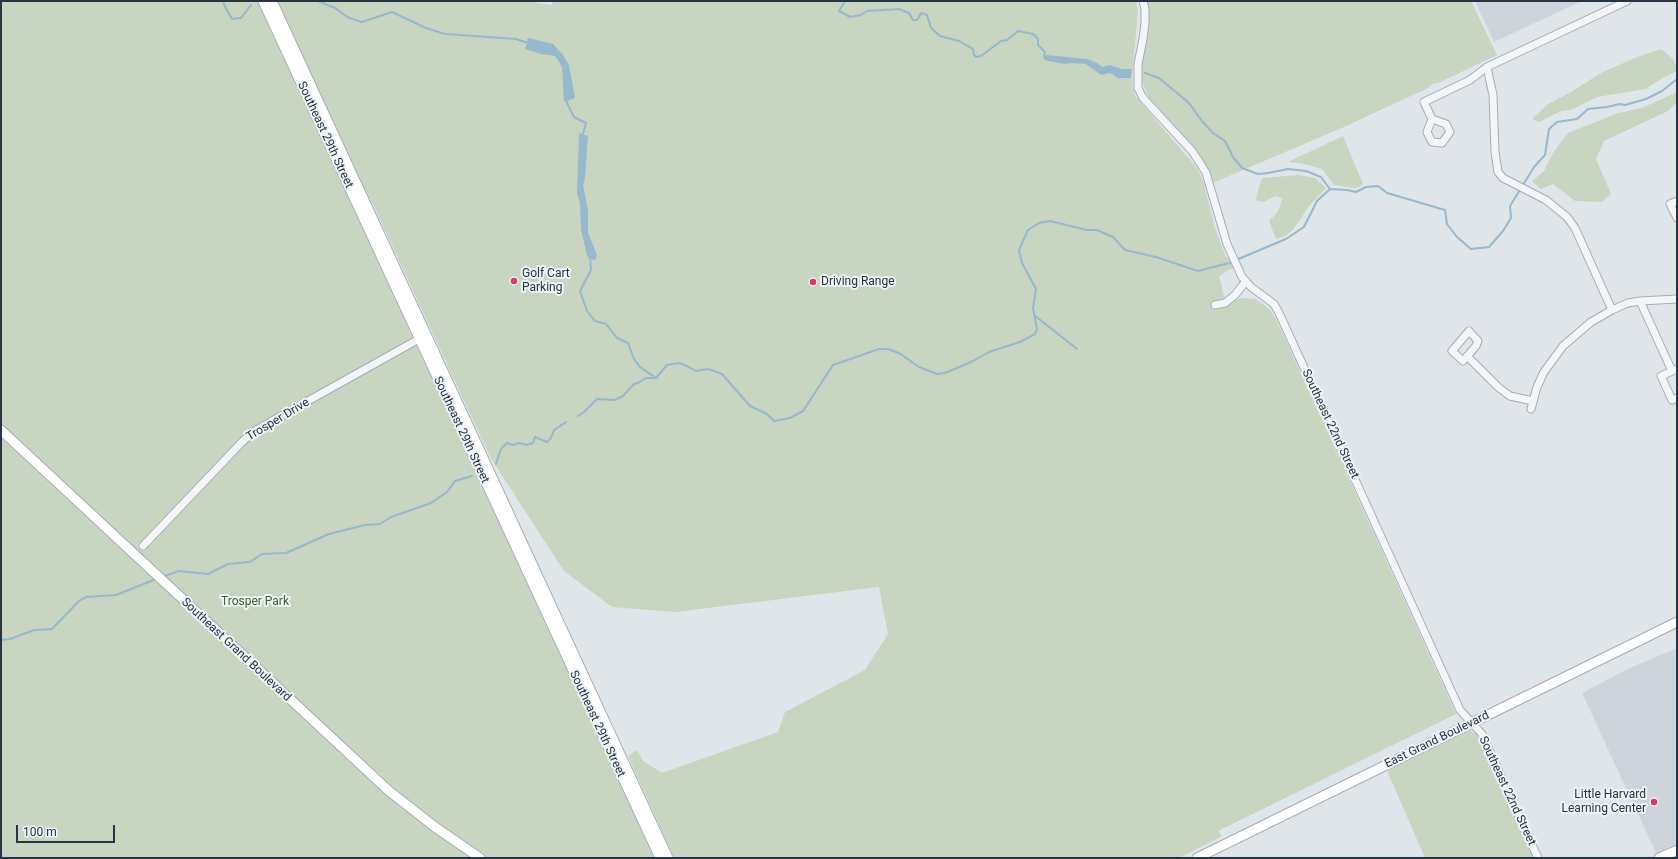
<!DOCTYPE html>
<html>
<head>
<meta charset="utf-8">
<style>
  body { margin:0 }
  #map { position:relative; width:1678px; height:859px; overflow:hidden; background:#e0e5ea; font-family:Roboto,sans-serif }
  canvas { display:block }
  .frame { position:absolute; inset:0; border:2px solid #273443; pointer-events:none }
  .scale { position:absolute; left:16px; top:825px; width:99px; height:18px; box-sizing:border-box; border:2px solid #273443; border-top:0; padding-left:5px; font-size:12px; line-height:14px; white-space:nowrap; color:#273443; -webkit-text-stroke:3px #eff4f7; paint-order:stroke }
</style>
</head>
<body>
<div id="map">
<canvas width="1678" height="859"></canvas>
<div class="frame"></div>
<div class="scale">100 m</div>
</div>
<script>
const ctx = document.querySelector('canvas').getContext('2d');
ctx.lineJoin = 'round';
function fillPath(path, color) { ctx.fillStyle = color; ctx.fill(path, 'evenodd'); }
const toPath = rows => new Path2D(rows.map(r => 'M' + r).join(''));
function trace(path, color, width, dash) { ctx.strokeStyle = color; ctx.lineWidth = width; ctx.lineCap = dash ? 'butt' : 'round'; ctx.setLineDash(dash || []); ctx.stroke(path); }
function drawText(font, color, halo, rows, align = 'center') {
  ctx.font = font + ' Roboto,sans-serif'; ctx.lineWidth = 4; ctx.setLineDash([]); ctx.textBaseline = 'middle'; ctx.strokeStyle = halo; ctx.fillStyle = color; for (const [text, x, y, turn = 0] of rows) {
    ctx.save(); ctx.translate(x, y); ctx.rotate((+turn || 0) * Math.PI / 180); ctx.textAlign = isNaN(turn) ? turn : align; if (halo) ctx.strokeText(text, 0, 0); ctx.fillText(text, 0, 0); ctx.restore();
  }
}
const built = toPath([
  [1475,1,1582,1,1494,42],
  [1677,648,1677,843,1656,853,1582,693,1628,669]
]);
const green = toPath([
  [1,1,535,1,537,3,552,5,552,1,1136,1,1138,11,1132,77,1133,89,1136,97,1197,168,1203,181,1215,228,1226,257,1230,258,1234,267,1219,276,1224,296,1229,304,1240,298,1256,299,1270,310,1277,321,1456,714,1218,831,1222,836,1179,858,674,858,628,756,637,750,643,761,662,773,778,732,785,712,865,670,888,634,879,587,675,612,612,607,564,571,490,457,370,198,351,203,654,858,1,858],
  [1146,1,1471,1,1497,55,1436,84,1435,83,1429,86,1430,87,1344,127,1210,184,1205,167,1194,148,1149,98,1143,84,1142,64,1149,18],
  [1661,49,1672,58,1677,67,1677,71,1663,78,1645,89,1597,97,1571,110,1561,111,1539,122,1532,119,1548,104,1571,92,1601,73,1637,57],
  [1677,92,1677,103,1668,111,1604,141,1596,159,1611,194,1602,202,1575,201,1553,184,1541,189,1532,181,1544,171,1553,153,1568,133,1618,113,1642,108],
  [1343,136,1363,184,1359,187,1354,188,1334,185,1322,169,1305,164,1288,162],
  [1299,175,1315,178,1326,188,1309,206,1293,230,1285,236,1276,239,1269,221,1276,214,1280,207,1282,198,1276,196,1263,202,1257,201,1256,198,1262,178],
  [1469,730,1477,735,1534,858,1425,858,1386,768,1461,732]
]);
const water = toPath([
  [528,38,553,44,563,55,569,65,575,98,564,102,562,67,558,60,555,56,541,54,525,49],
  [1046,55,1087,59,1097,63,1102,67,1110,65,1122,69,1132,69,1131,78,1118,78,1110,73,1101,75,1086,64,1071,63,1064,64,1044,60],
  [579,133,588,136,585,177,583,185,588,210,588,233,597,255,595,260,589,259,587,255,581,230,580,203,577,194]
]);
const stream = toPath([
  [223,1,225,7,232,19,241,18,251,5],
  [318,1,335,8,349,18,362,22,392,12,426,28,445,34,516,39,528,43],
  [845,1,839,11,850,17,861,15,867,11,899,9,909,13,913,20,917,20,921,13,927,15,931,28,940,36,959,41,973,49,974,55,976,57,981,56,1001,41,1007,40,1018,31,1033,34,1038,39,1038,45,1045,52,1044,57,1046,58],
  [1145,73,1159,78,1189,103,1202,121,1213,133,1225,141,1233,157,1242,168,1258,174,1268,173,1288,169,1306,171,1321,177,1330,189],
  [566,99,567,103,574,117,586,123,582,137],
  [590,256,591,270,580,291,587,311,595,321,606,324,617,338,628,343,634,359,640,367,656,378],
  [1236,260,1286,239,1304,227,1317,201,1330,189,1347,190,1356,192,1366,187,1378,186,1387,193,1445,210,1447,224,1457,237,1471,249,1489,247,1503,231,1511,218,1510,206,1534,167,1545,155,1549,129,1557,122,1577,119,1588,109,1607,107,1620,104,1625,105,1646,99,1662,91,1677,79],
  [1034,315,1077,349],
  [656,378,667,365,679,363,687,366,696,371,708,369,717,372,722,374,750,406,767,414,774,421,790,418,803,411,833,365,879,349,888,349,899,353,919,367,937,374,945,373,971,362,989,352,1020,342,1035,334,1037,329,1033,308,1036,289,1022,263,1019,250,1028,230,1039,223,1050,221,1087,230,1097,230,1113,237,1125,250,1156,257,1198,271,1233,262],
  [578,416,583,413,597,399,615,400,623,396,634,384,638,383,646,378,655,378],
  [496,464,501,449,507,443,513,445,519,443,527,445,533,443,535,437,547,442,551,438,554,430,566,422],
  [162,577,179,571,208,574,228,564,250,562,262,554,286,553,329,534,365,525,380,524,391,517,431,503,447,492,455,481,472,476],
  [1,640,10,639,34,630,52,629,79,601,86,597,116,595,156,579]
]);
const street = toPath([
  [1143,1,1145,9,1145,23,1143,39,1138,64,1138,88,1143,98,1192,151,1200,163,1206,173,1227,244,1242,277,1251,287,1274,304,1280,315,1460,710,1482,734,1538,858],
  [1487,67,1493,95,1495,152,1498,172,1503,178,1546,200,1567,217,1575,228,1612,310],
  [1432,119,1446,124,1450,132,1442,143,1432,142,1427,132,1432,119,1424,102,1470,80,1487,67,1627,1],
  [1677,201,1670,204,1677,218],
  [1640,301,1672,371],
  [1215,305,1225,303,1235,295,1246,281],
  [1469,331,1478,341,1476,346,1463,361,1452,351,1469,331],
  [1467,356,1498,387,1510,396,1533,401],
  [1677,369,1661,376,1672,400,1677,398],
  [1531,409,1537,387,1544,372,1563,346,1591,322,1612,310,1628,303,1640,301,1677,299],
  [143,546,242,442,256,430,419,339]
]);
const secondary = toPath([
  [263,1,660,858],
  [272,1,668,858],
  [1,430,389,791,435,827,480,858],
  [1197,858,1677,622],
  [1659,858,1677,850]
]);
const markers = [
  [514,281,4,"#da3964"],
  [813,282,4,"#da3964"],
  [1654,802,4,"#da3964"]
];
const streetNames = [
  ["Southeast 29th Street",325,135,65],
  ["Trosper Drive",278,420,-31],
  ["Southeast 22nd Street",1330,424,65],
  ["Southeast 29th Street",461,430,65],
  ["Southeast Grand Boulevard",236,650,43],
  ["Southeast 29th Street",597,724,65],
  ["East Grand Boulevard",1437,740,-26],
  ["Southeast 22nd Street",1507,791,65]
];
const poiNames = [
  ["Golf Cart",522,274],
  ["Parking",522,288],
  ["Driving Range",821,282],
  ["Little Harvard",1646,795,"right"],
  ["Learning Center",1646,809,"right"]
];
const parkNames = [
  ["Trosper Park",255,602]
];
fillPath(built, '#cdd4dc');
fillPath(green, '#c8d5c0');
fillPath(water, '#97b8cd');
trace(stream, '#97b8cd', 2);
trace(street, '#a5acb5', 9);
trace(secondary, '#a5acb5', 11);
trace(street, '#f3f5f8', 7);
trace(secondary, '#fff', 9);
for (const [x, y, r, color] of markers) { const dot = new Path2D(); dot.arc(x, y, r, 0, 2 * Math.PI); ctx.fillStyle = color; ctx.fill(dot); trace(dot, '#eff4f7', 1.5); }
drawText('12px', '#273443', '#eff4f7', streetNames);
drawText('12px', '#273443', '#eff4f7', poiNames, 'left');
drawText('12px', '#416033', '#eff4f7', parkNames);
</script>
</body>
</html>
